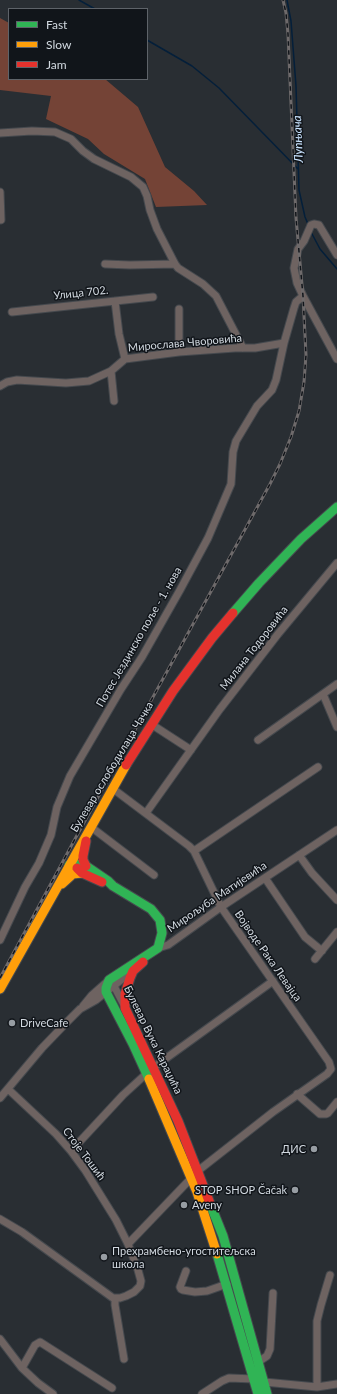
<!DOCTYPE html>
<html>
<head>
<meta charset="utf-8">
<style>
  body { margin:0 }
  #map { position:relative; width:337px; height:1394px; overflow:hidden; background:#292e33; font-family:Lato,sans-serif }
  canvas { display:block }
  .legend { position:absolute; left:8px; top:8px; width:140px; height:72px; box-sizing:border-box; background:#11151a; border:1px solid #5e6369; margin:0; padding:5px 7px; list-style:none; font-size:12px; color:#d2d9e0 }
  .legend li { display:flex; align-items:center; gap:8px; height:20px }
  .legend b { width:20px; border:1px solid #5e6369 }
</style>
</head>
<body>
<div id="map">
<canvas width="337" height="1394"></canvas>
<ul class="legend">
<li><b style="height:5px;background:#30b455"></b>Fast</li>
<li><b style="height:5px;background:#ff9f0a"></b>Slow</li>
<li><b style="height:5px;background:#e5322d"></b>Jam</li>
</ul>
</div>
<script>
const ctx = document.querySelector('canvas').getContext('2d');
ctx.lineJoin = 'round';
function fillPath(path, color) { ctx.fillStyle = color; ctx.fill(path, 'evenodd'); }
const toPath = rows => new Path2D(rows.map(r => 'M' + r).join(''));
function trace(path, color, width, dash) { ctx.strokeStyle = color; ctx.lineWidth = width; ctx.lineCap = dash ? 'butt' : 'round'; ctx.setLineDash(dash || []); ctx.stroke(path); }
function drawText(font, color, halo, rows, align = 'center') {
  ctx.font = font + ' Lato,sans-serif'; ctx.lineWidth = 3; ctx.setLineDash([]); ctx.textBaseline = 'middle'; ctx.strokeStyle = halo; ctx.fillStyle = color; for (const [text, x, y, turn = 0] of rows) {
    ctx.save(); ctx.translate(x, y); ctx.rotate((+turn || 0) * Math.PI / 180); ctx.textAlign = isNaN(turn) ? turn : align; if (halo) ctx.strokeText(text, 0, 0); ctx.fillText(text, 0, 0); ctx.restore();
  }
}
const forest = toPath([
  [0,18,9,23,9,79,105,79,138,107,165,167,194,191,207,205,156,207,145,179,104,154,88,139,46,119,51,96,0,90]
]);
const stream = toPath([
  [79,0,95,9],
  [287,0,291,21,296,86,299,190,305,217,308,224],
  [147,40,192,66,219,88,298,169],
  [311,232,320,249,337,269]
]);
const street = toPath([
  [0,133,32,131,55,132,71,139,83,151,94,159,131,177,143,187,147,196,150,210,157,229,175,264,178,268,203,284,216,296,243,348],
  [0,192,1,220],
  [337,255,319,225,314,224,311,225,304,241,298,249,294,268,297,283,303,296,337,359],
  [105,264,130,265,175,264],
  [115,301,119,334,125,359],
  [12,312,153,297],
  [179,352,179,309],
  [111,371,114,401],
  [0,386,7,382,17,380,66,383,89,381,111,371,125,359,179,352,235,348,255,348,284,343],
  [323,694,337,727],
  [151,724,191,750],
  [258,740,337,684],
  [112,788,189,846,194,851],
  [146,813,220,709,278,634,337,563],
  [91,827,154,875],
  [299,855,312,873,337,900],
  [265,878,305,937,322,951],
  [0,940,25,887,39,863,51,835,57,807,70,776,121,689,142,657,180,590,208,538,231,484,233,452,236,441,257,406,272,390,276,380,284,343,294,308,296,302,303,296],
  [158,948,168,945,221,907,337,830],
  [315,959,337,932],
  [83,1006,92,995,109,980,114,986,125,1007],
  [154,1067,273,981],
  [297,1094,320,1114,326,1114,328,1113,337,1102],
  [0,1098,42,1048,68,1021,80,1009,96,1000,126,976,133,971],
  [71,1151,123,1095,146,1074],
  [0,1219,22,1232,113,1298,120,1298,126,1296,134,1292,140,1286,141,1281,138,1270,128,1244,116,1220,85,1170,71,1151,56,1134,8,1089],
  [128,1244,199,1170,273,1112,327,1074,331,1069,329,1062,221,907,194,851,318,767],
  [186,1271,180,1287,181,1289,183,1290,195,1292,207,1291,227,1284],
  [115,1298,115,1305,124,1359],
  [0,1339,22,1368,38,1383,53,1394],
  [258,1362,267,1356,270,1349,273,1293],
  [22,1368,35,1345,40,1342,112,1388],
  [264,1382,317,1387,337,1384],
  [317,1387,317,1321,321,1305,330,1275],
  [202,1394,222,1381,229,1378,254,1379]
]);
const fast = toPath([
  [233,613,259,583,301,539,337,507],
  [69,865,75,864,86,866,108,881,113,886,151,909,160,920,162,933,158,948,109,980,106,988,106,992,133,1044,149,1079],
  [211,1206,223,1236,267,1394],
  [217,1254,258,1394]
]);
const slow = toPath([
  [62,884,73,874,82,873],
  [0,989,126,765],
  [149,1079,197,1192,217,1254]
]);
const jam = toPath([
  [126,765,173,691,212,638,233,613],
  [86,841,83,856,83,860,86,866],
  [77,868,82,873,102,882],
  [143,962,133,971,130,978,125,994,125,1008,178,1121,211,1206]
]);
const rail = toPath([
  [0,978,75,839,270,484,280,464,291,437,299,411,304,382,306,355,303,296,296,218,288,34,286,13,283,0]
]);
const markers = [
  [12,1023,4,"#979da3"],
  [314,1149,4,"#979da3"],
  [295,1190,4,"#979da3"],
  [184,1205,4,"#979da3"],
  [104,1257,4,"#979da3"]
];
const streetNames = [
  ["Улица 702.",81,293,-6],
  ["Мирослава Чворовића",185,343,-5],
  ["Потес Јездинско поље - 1. нова",139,637,-60],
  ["Милана Тодоровића",254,648,-52],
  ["Булевар ослободилаца Чачка",112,767,-59],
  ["Мирољуба Матијевића",217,897,-34],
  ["Војводе Рака Левајца",268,956,55],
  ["Булевар Вука Караџића",153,1040,64],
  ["Стоје Тошић",84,1154,53]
];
const poiNames = [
  ["DriveCafe",20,1023],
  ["ДИС",306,1149,"right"],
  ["STOP SHOP Čačak",287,1190,"right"],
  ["Aveny",192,1205],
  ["Прехрамбено-угоститељска",112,1251],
  ["школа",112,1264]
];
const waterNames = [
  ["Лупњача",298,139,-92]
];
fillPath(forest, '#744336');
trace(stream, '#041f3a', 1.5);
trace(street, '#45494e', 9);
trace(fast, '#45494e', 11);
trace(slow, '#45494e', 11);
trace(jam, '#45494e', 11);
trace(street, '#6e6361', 7);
trace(fast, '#30b455', 9);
trace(slow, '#ff9f0a', 9);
trace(jam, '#e5322d', 9);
trace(rail, '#6e6a6b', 3);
trace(rail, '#11151a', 1.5, [4.5]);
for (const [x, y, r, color] of markers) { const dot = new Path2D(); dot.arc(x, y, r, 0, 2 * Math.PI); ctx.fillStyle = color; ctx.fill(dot); trace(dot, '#11151a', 1.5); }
drawText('11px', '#d2d9e0', '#11151a', streetNames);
drawText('11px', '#d2d9e0', '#11151a', poiNames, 'left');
drawText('italic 12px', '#cae4ff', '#11151a', waterNames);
</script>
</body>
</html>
